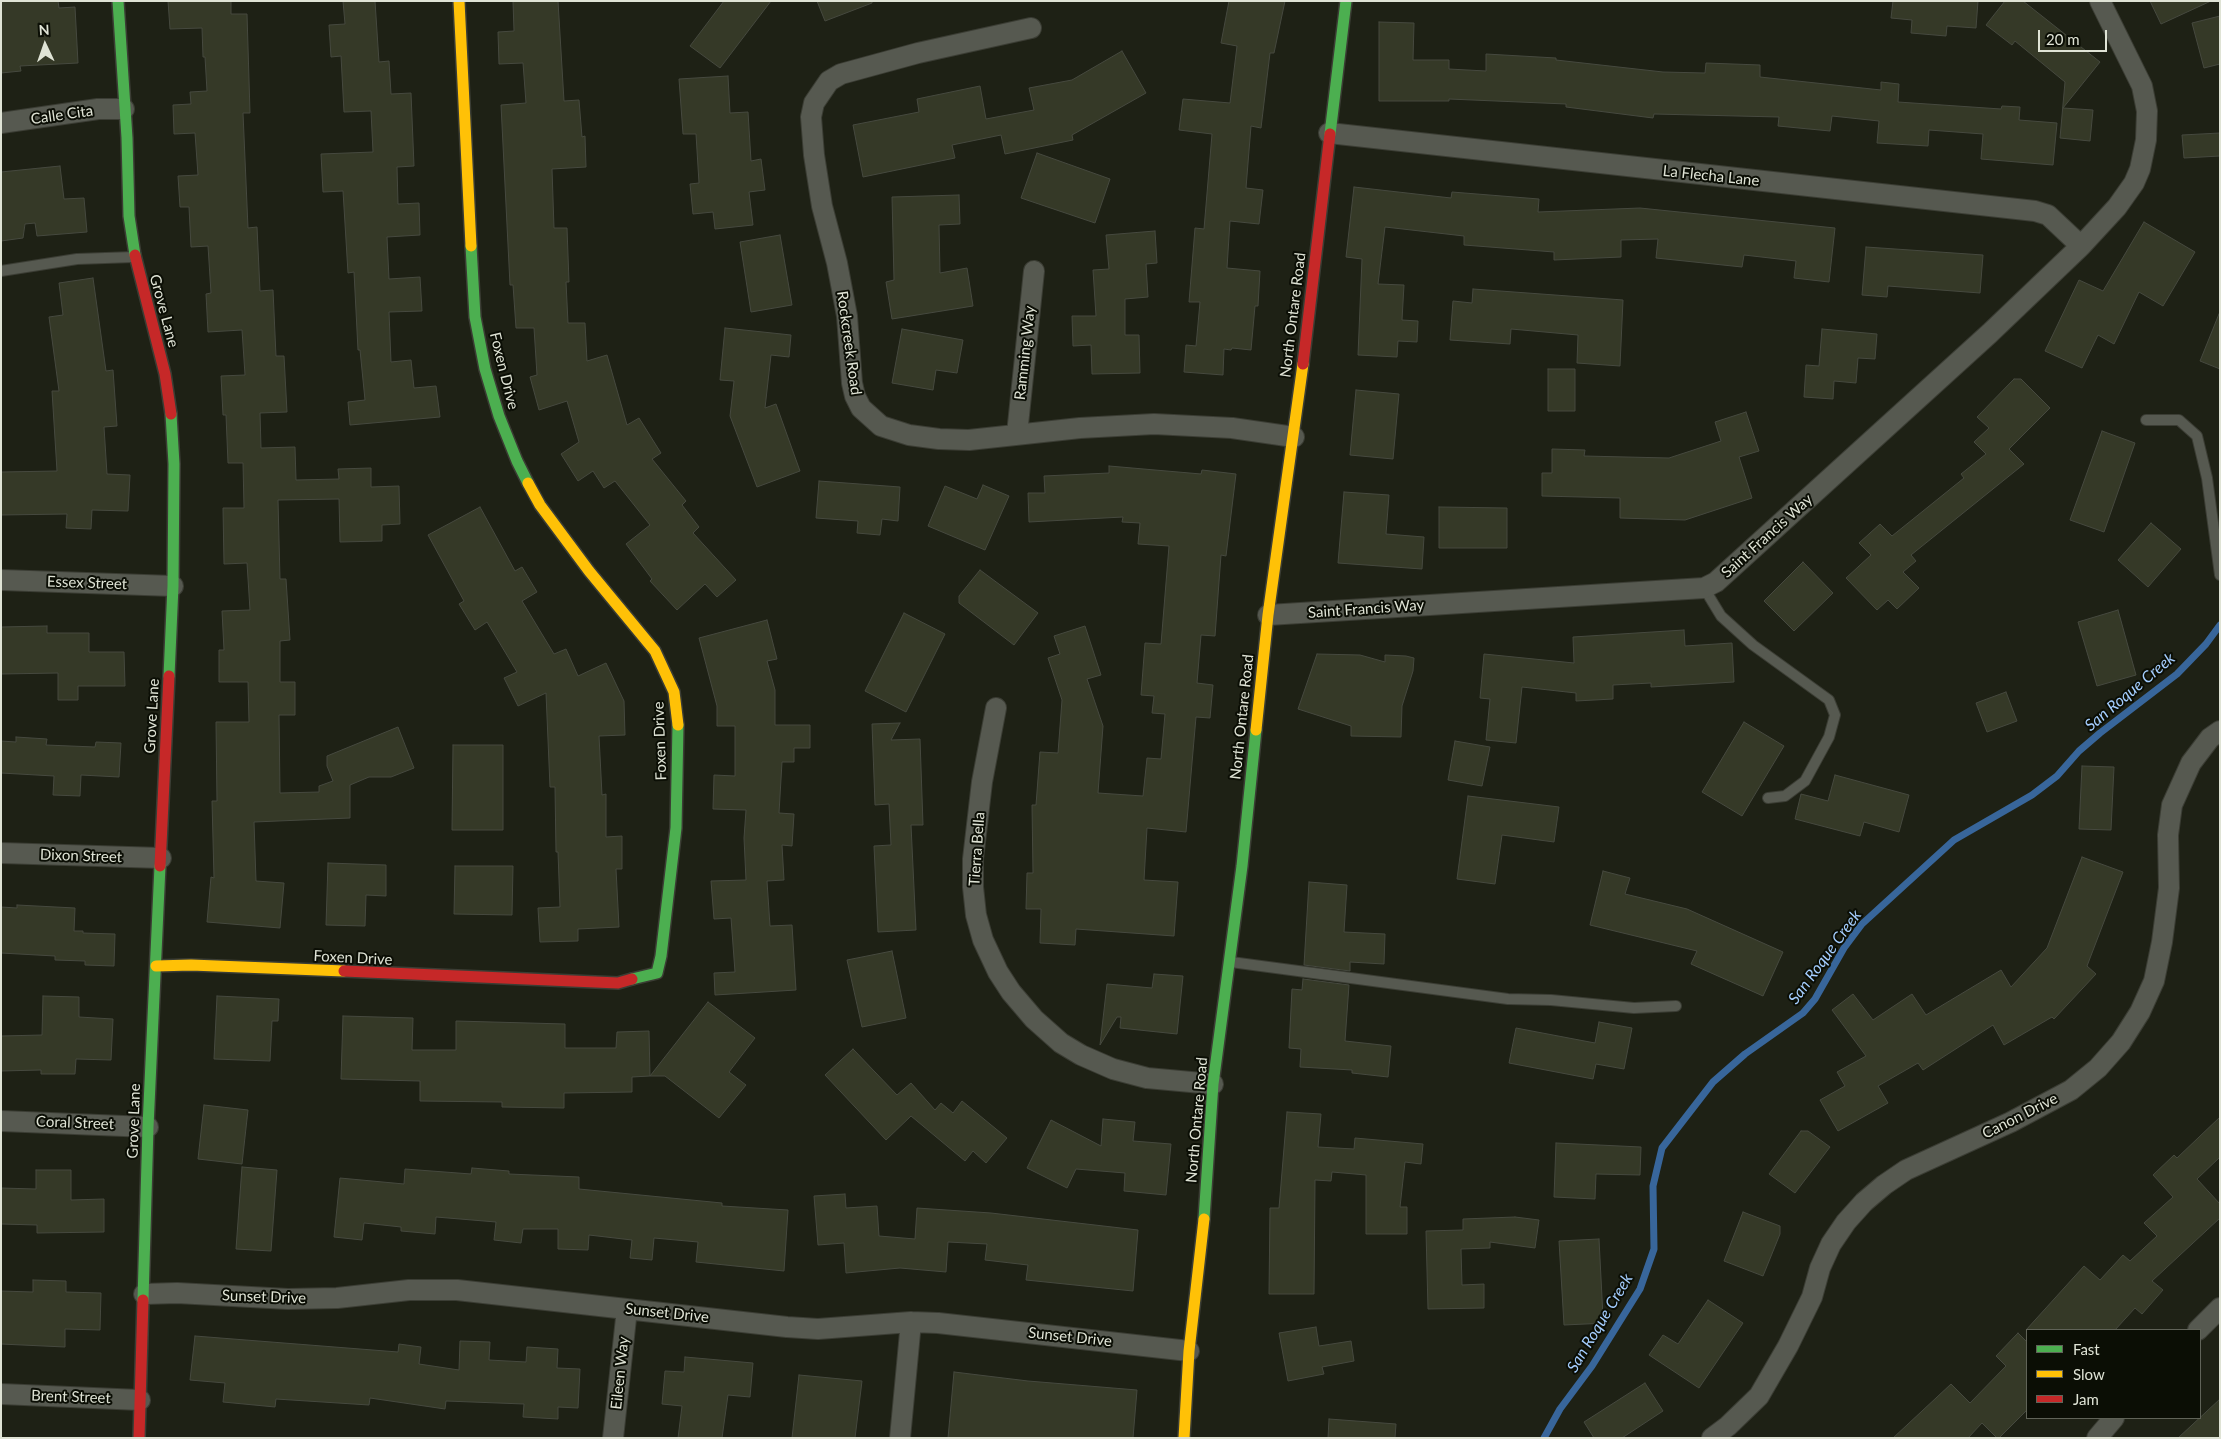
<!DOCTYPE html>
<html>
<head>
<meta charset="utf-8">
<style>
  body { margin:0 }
  #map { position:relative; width:2221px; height:1439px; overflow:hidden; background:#1e2115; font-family:Lato,sans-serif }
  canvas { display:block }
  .frame { position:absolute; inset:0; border:2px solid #dfe3d5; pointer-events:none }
  .legend { position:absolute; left:2026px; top:1329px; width:175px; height:90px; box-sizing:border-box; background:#0b0e05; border:1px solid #606358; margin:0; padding:6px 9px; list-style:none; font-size:15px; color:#dfe3d5 }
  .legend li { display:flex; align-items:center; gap:10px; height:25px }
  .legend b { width:25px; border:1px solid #606358 }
  .north { position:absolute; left:20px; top:20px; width:50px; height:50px; -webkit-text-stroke:4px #0b0e05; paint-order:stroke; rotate:357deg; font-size:14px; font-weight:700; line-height:20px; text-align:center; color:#dfe3d5 }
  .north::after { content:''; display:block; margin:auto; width:18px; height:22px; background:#dfe3d5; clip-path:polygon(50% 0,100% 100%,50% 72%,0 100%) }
  .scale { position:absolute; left:2038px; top:30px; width:69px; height:22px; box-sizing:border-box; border:2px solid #dfe3d5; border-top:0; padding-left:6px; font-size:15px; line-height:18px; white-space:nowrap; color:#dfe3d5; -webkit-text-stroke:4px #0b0e05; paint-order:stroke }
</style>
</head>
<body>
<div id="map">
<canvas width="2221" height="1439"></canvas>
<div class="frame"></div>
<ul class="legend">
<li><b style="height:6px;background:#4caf50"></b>Fast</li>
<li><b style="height:6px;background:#ffc107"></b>Slow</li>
<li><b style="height:6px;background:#c62828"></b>Jam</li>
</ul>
<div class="north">N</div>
<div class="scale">20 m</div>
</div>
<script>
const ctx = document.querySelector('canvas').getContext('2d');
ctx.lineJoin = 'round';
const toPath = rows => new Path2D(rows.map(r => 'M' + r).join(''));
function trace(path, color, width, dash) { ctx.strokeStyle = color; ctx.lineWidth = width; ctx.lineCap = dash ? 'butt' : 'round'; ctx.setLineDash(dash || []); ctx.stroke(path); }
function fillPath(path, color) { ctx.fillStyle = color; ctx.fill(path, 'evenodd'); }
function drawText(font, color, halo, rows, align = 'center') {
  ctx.font = font + ' Lato,sans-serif'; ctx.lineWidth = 4; ctx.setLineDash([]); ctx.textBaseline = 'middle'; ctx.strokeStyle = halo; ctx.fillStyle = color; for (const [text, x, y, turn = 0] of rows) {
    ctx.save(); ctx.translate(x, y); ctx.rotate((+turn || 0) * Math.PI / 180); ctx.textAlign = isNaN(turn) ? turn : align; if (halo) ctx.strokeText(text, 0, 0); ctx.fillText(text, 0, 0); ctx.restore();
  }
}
const stream = toPath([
  [1544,1438,1560,1409,1592,1366,1640,1289,1654,1249,1653,1186,1662,1148,1713,1082,1745,1054,1803,1013,1815,999,1844,948,1862,924,1954,840,2032,795,2057,776,2079,751,2100,733,2177,674,2206,644,2220,625]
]);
const building = toPath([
  [1,1,58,1,59,8,75,7,78,63,20,66,21,71,1,73,1,1],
  [168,1,231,1,231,14,247,14,250,113,243,113,248,228,257,227,260,291,273,290,276,356,284,356,287,412,260,413,261,448,295,447,296,480,339,479,338,469,371,468,371,487,399,486,400,524,382,525,382,541,340,542,339,499,278,500,280,579,286,579,290,640,280,641,280,682,295,682,295,715,279,715,280,793,319,792,319,786,333,781,327,766,327,756,398,727,414,768,391,777,369,777,350,785,350,818,254,822,256,881,284,883,280,928,207,922,211,877,214,878,212,801,217,801,216,722,249,722,248,682,219,682,219,650,224,650,222,611,250,610,247,563,224,564,223,508,244,508,243,463,228,463,226,415,223,415,221,376,245,375,242,330,208,332,206,294,211,293,208,246,191,247,189,207,180,207,178,176,198,175,195,133,174,134,173,105,191,104,190,92,207,91,205,57,203,57,202,28,170,29,168,1],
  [343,1,375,1,379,62,389,61,391,94,411,93,414,166,397,167,398,204,419,203,420,235,387,237,389,279,420,277,422,311,389,312,391,362,411,360,414,388,436,386,440,417,350,425,348,402,365,400,360,350,358,350,354,272,348,273,343,191,323,192,321,154,373,152,371,111,344,112,341,56,331,57,329,25,345,24,343,1],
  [513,1,558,1,564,101,579,100,582,137,585,136,586,167,552,169,554,228,567,228,569,282,566,282,568,323,585,323,587,361,607,355,627,425,639,418,661,453,652,459,686,501,682,505,699,527,693,533,736,580,717,597,705,584,677,610,650,581,652,579,626,544,650,525,615,481,604,488,593,471,578,481,561,454,579,442,567,401,539,410,530,377,537,375,534,328,516,328,513,285,510,285,501,105,526,103,523,63,499,64,498,32,514,31,513,1],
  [724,1,771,1,720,68,690,46,724,1],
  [817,1,872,1,872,3,825,21,817,1],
  [1229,1,1285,1,1274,53,1270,53,1261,128,1251,126,1246,188,1263,190,1259,224,1230,221,1227,268,1260,271,1258,306,1255,306,1251,350,1232,348,1231,350,1224,349,1223,375,1184,372,1186,345,1196,346,1200,302,1189,302,1195,228,1204,229,1212,134,1179,130,1183,99,1230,103,1237,46,1221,43,1229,1],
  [1893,1,1978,1,1976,28,1947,26,1946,36,1911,33,1912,20,1891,18,1893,1],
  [2005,1,2023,1,2100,62,2063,108,2093,110,2090,141,2060,138,2065,82,2015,41,2012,45,1986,25,2005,1],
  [2150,1,2211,1,2161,24,2150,1],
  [2220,16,2220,64,2204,68,2192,23,2220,16],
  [1379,22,1414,23,1413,60,1449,60,1449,69,1486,71,1486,54,1556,58,1556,60,1663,72,1705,73,1706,63,1760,65,1760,77,1881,90,1881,82,1899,84,1898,102,2001,109,2002,106,2020,107,2019,120,2057,123,2053,165,1981,159,1983,134,1929,130,1928,146,1877,143,1879,121,1832,116,1830,131,1778,126,1779,117,1654,114,1653,118,1566,107,1566,104,1449,99,1449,101,1379,101,1379,22],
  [1122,51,1146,93,1072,135,1073,140,1005,154,1001,135,952,145,955,158,863,177,853,125,919,112,917,99,980,86,986,119,1034,110,1029,88,1072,80,1122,51],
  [728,76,730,113,748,112,751,161,761,159,765,190,749,192,753,225,715,229,713,212,693,214,690,184,699,183,696,134,683,134,679,79,728,76],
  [2220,133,2220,156,2184,158,2182,135,2220,133],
  [1037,153,1110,179,1095,223,1021,198,1037,153],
  [60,166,64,199,84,198,87,232,37,236,35,223,25,224,23,238,1,241,1,172,60,166],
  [1354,187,1451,198,1452,192,1539,199,1538,212,1640,208,1835,228,1829,282,1794,278,1796,261,1744,255,1742,267,1656,258,1658,239,1621,240,1621,257,1554,260,1554,252,1464,245,1464,236,1385,227,1378,284,1404,285,1402,320,1418,321,1417,342,1398,341,1397,357,1358,355,1362,259,1346,257,1354,187],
  [959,195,960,224,939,225,940,273,967,268,973,306,892,319,886,282,894,280,892,197,959,195],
  [2144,222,2195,252,2163,306,2139,292,2114,344,2098,335,2082,368,2045,351,2079,280,2103,291,2144,222],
  [1155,231,1157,263,1146,264,1148,297,1125,299,1125,335,1139,335,1140,373,1092,374,1091,345,1073,346,1072,316,1096,316,1093,270,1109,269,1106,235,1155,231],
  [780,235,792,305,751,312,740,242,780,235],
  [1866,247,1983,255,1980,293,1888,286,1887,297,1862,295,1866,247],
  [93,278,106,371,113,370,117,426,104,427,107,474,130,475,128,511,92,510,91,529,66,528,67,514,1,515,1,472,57,471,52,391,59,391,49,317,63,315,59,283,93,278],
  [1473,289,1623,300,1620,366,1577,363,1578,335,1511,329,1510,344,1450,340,1453,301,1472,303,1473,289],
  [2219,314,2220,314,2220,369,2200,361,2219,314],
  [725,328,791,335,789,357,771,355,765,408,776,404,800,471,757,487,730,416,734,381,720,380,725,328],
  [902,329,963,340,957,373,936,370,933,390,892,383,902,329],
  [1822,329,1877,334,1875,359,1858,358,1856,383,1834,381,1833,399,1804,397,1806,365,1819,366,1822,329],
  [1548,369,1575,369,1575,411,1548,411,1548,369],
  [2014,379,2021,379,2050,408,2009,449,2024,464,1911,555,1916,561,1903,572,1919,588,1897,609,1888,600,1877,610,1846,578,1871,555,1859,543,1880,524,1892,536,1964,478,1961,474,1986,454,1974,442,1989,428,1977,417,2014,379],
  [1356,390,1399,394,1393,459,1350,455,1356,390],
  [1746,412,1759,451,1739,457,1752,498,1685,520,1620,518,1620,498,1542,496,1542,473,1552,473,1552,449,1585,450,1584,456,1669,458,1721,441,1715,422,1746,412],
  [2102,431,2135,443,2104,532,2070,520,2102,431],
  [1109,466,1201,474,1202,470,1236,474,1226,556,1221,555,1215,636,1201,635,1197,683,1213,685,1210,718,1196,717,1186,832,1147,828,1144,880,1178,882,1174,936,1076,929,1075,945,1040,943,1041,909,1026,909,1027,873,1033,873,1032,805,1036,805,1040,752,1058,753,1062,700,1048,658,1060,654,1054,636,1085,626,1101,675,1087,679,1103,726,1098,793,1143,796,1147,758,1161,759,1165,714,1152,713,1154,696,1141,695,1145,643,1161,644,1169,546,1138,544,1140,523,1122,522,1123,517,1029,522,1028,493,1045,493,1044,476,1109,473,1109,466],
  [819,481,900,487,898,521,882,519,880,535,857,533,858,521,816,518,819,481],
  [983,485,1009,496,985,550,928,526,945,486,977,499,983,485],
  [1344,492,1389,495,1386,534,1424,537,1422,569,1338,563,1344,492],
  [480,507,515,571,522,567,537,592,522,601,554,654,566,649,578,676,606,663,624,701,625,735,599,736,602,795,606,794,606,837,622,836,622,869,616,869,619,927,578,929,578,941,540,942,538,908,560,907,558,852,556,852,555,787,550,787,546,693,518,706,504,678,517,672,487,622,475,630,459,604,464,601,428,535,480,507],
  [1439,507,1507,508,1507,548,1439,548,1439,507],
  [2151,523,2181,549,2148,587,2118,560,2151,523],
  [1803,562,1833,593,1794,631,1764,601,1803,562],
  [980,570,1038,613,1014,645,959,603,959,596,980,570],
  [2118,610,2136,675,2097,686,2078,622,2118,610],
  [904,613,945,634,906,712,865,691,904,613],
  [767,620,777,659,767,661,775,690,775,725,810,725,810,748,794,748,794,762,782,762,779,813,794,814,792,846,782,845,784,880,767,881,770,926,792,925,796,990,715,995,714,973,735,972,731,918,714,919,711,881,746,880,744,838,746,810,713,809,714,775,735,776,735,726,717,726,717,706,699,638,767,620],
  [47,626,47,633,89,633,89,652,124,652,125,686,78,686,78,700,58,700,58,673,1,674,1,627,47,626],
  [1684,630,1685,646,1732,643,1734,682,1651,687,1651,683,1613,685,1613,699,1576,701,1576,693,1522,687,1516,743,1486,740,1490,699,1480,698,1484,654,1574,663,1573,637,1684,630],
  [1317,654,1360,655,1385,662,1385,655,1406,656,1414,658,1413,671,1402,706,1401,737,1351,736,1351,726,1298,709,1317,654],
  [2006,692,2017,721,1987,732,1976,703,2006,692],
  [1744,722,1784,746,1742,816,1702,792,1744,722],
  [900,723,891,740,920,739,923,825,911,825,916,930,878,932,874,846,891,845,889,804,875,805,872,724,900,723],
  [16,737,47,739,46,745,95,747,96,742,121,743,119,777,81,775,80,796,53,795,54,776,1,773,1,741,16,742,16,737],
  [1455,741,1490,747,1482,786,1448,780,1455,741],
  [453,745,503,745,503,830,452,830,453,745],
  [2082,766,2114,767,2111,830,2079,829,2082,766],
  [1835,775,1909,795,1899,832,1864,822,1860,836,1795,819,1801,794,1828,801,1835,775],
  [1468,796,1559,807,1554,842,1502,835,1495,884,1457,879,1468,796],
  [2082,857,2123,872,2087,966,2096,974,2054,1019,2052,1017,2004,1045,1993,1025,1923,1070,1918,1063,1878,1086,1888,1103,1838,1131,1820,1100,1845,1086,1837,1072,1866,1056,1832,1010,1853,994,1873,1020,1912,994,1926,1015,2001,970,2011,987,2047,948,2082,857],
  [328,863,386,865,386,896,366,895,365,926,326,925,328,863],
  [455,866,513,866,512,915,454,914,455,866],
  [1603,871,1630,878,1625,894,1687,909,1783,952,1763,996,1691,964,1697,951,1590,925,1603,871],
  [1309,882,1347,885,1344,932,1385,934,1384,964,1350,962,1350,971,1304,965,1309,882],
  [17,905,75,908,74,931,83,931,83,933,115,934,114,966,85,965,85,961,55,960,55,956,1,953,1,907,17,908,17,905],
  [892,951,906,1018,862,1027,847,960,892,951],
  [1154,974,1183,976,1177,1034,1120,1028,1121,1017,1117,1017,1100,1045,1107,984,1152,988,1154,974],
  [1303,979,1349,985,1345,1041,1391,1046,1388,1077,1352,1073,1352,1070,1300,1067,1301,1049,1289,1048,1292,989,1302,990,1303,979],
  [43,996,79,997,79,1017,113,1019,111,1060,76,1059,75,1074,41,1074,41,1070,1,1071,1,1036,42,1035,43,996],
  [217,996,279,999,278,1021,272,1021,270,1061,214,1059,217,996],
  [708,1002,755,1038,729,1072,746,1085,719,1118,665,1076,650,1076,708,1002],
  [343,1016,413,1018,412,1050,456,1050,456,1021,565,1024,565,1048,616,1048,617,1032,649,1031,650,1076,632,1077,632,1092,564,1093,564,1108,502,1107,502,1102,420,1101,420,1081,341,1079,343,1016],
  [1599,1022,1632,1028,1624,1069,1596,1064,1593,1079,1509,1063,1516,1028,1595,1043,1599,1022],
  [853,1049,897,1095,911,1083,935,1110,941,1103,953,1113,962,1101,1007,1138,986,1163,973,1151,965,1161,911,1116,886,1140,825,1075,853,1049],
  [204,1105,248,1110,242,1164,198,1159,204,1105],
  [1287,1112,1321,1114,1318,1147,1354,1149,1355,1138,1423,1144,1421,1164,1405,1162,1400,1207,1407,1207,1407,1234,1366,1234,1366,1175,1332,1172,1331,1181,1315,1180,1314,1294,1269,1294,1270,1208,1279,1208,1287,1112],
  [2220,1117,2220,1157,2197,1179,2220,1204,2220,1218,2152,1281,2163,1290,2142,1314,2135,1308,2115,1330,2026,1330,2084,1266,2100,1280,2123,1255,2130,1261,2157,1236,2144,1223,2173,1197,2153,1175,2174,1155,2177,1158,2220,1117],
  [1103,1119,1135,1122,1133,1141,1171,1144,1166,1195,1124,1191,1125,1173,1076,1169,1067,1188,1027,1168,1051,1120,1101,1146,1103,1119],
  [1801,1131,1808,1131,1830,1147,1795,1193,1769,1174,1801,1131],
  [1556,1143,1641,1147,1640,1175,1596,1174,1595,1199,1554,1197,1556,1143],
  [242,1167,277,1170,271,1251,236,1249,242,1167],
  [472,1168,509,1171,509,1174,579,1177,579,1189,722,1203,722,1206,788,1210,784,1271,696,1262,698,1242,654,1238,652,1260,630,1258,632,1240,589,1235,588,1250,558,1249,558,1229,523,1229,521,1243,494,1240,496,1222,436,1217,435,1234,401,1231,401,1227,364,1223,362,1240,334,1237,340,1178,404,1184,405,1169,471,1174,472,1168],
  [36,1170,71,1170,71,1200,104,1199,104,1232,37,1233,37,1225,1,1224,1,1188,36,1189,36,1170],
  [845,1194,846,1208,877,1206,879,1236,915,1239,917,1208,991,1213,1138,1230,1133,1291,1026,1280,1028,1265,985,1260,987,1244,948,1242,946,1272,900,1268,846,1273,844,1243,818,1245,814,1196,845,1194],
  [1743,1212,1780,1226,1780,1234,1763,1276,1724,1261,1743,1212],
  [1515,1217,1539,1220,1535,1248,1490,1242,1490,1248,1461,1249,1462,1285,1484,1284,1484,1308,1428,1309,1426,1231,1463,1230,1463,1219,1515,1217],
  [1599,1239,1603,1317,1607,1323,1564,1325,1559,1241,1599,1239],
  [33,1280,66,1281,66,1292,101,1293,100,1330,65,1329,65,1347,1,1344,1,1291,33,1292,33,1280],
  [1708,1300,1743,1323,1699,1388,1649,1355,1663,1335,1678,1344,1708,1300],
  [1316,1327,1319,1346,1351,1341,1354,1361,1322,1367,1324,1374,1288,1381,1279,1333,1316,1327],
  [2018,1333,2027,1342,2027,1410,1999,1438,1997,1438,1982,1423,1968,1438,1893,1438,1951,1384,1970,1403,2006,1366,1996,1356,2018,1333],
  [195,1336,398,1352,399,1344,421,1347,419,1364,459,1370,460,1341,490,1342,489,1360,526,1362,527,1347,558,1349,557,1368,580,1369,578,1408,558,1407,558,1419,523,1417,524,1404,446,1401,445,1409,370,1398,369,1405,276,1399,275,1407,223,1402,225,1383,190,1380,195,1336],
  [685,1357,753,1363,750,1397,728,1395,722,1438,678,1438,682,1406,662,1404,665,1371,684,1372,685,1357],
  [954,1372,1028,1381,1137,1390,1133,1438,948,1438,954,1372],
  [799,1375,862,1381,855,1438,792,1438,799,1375],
  [1645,1383,1663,1411,1622,1438,1594,1438,1584,1422,1645,1383],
  [2220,1399,2220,1438,2178,1438,2220,1399],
  [1329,1419,1396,1424,1395,1438,1328,1438,1329,1419]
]);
const lane = toPath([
  [1,271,77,259,134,257],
  [2146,420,2179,420,2197,436,2207,478,2220,575],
  [1704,588,1721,616,1753,645,1829,700,1835,715,1829,737,1805,781,1785,796,1768,798],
  [1231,962,1508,999,1551,1000,1634,1008,1676,1006]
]);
const street = toPath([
  [1031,28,918,53,841,74,829,81,814,103,811,117,814,155,822,206,837,263,847,316,852,383,855,396,861,408,881,426,909,435,939,439,969,440,1080,428,1154,424,1232,428,1294,437],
  [1,123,98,109,124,109],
  [1329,133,2035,211,2048,215,2081,246],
  [1017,434,1034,271],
  [1,580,173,586],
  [1268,615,1704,588,1716,582,1990,333,2081,246,2117,207,2134,183,2140,169,2146,140,2147,111,2142,86,2100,1],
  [996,708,982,782,973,859,973,887,976,915,983,940,998,972,1011,992,1034,1019,1061,1043,1081,1055,1113,1069,1147,1078,1213,1084],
  [1,853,161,858],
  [1,1121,148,1127],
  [144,1294,177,1293,288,1299,337,1298,409,1290,457,1290,787,1327,818,1329,911,1322,938,1323,1189,1351],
  [2198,1330,2220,1308],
  [1,1394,140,1400],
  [613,1438,627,1309],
  [900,1438,911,1322],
  [1712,1438,1728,1426,1759,1396,1788,1346,1812,1297,1820,1268,1831,1244,1846,1222,1864,1202,1884,1185,1906,1170,2011,1122,2071,1090,2098,1068,2121,1042,2140,1012,2154,981,2162,942,2169,888,2168,835,2172,805,2191,763,2210,738,2220,731],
  [2097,1438,2114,1418]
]);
const fast = toPath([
  [118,1,127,138,129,216,135,255],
  [1330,134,1346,1],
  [471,246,475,317,485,369,499,416,517,461,528,483],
  [169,676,173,586,174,464,171,414],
  [632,979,657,973,661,956,676,828,678,725],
  [1204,1219,1213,1084,1242,866,1256,730],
  [143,1300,148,1127,160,866]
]);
const slow = toPath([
  [459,1,471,246],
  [528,483,540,505,589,571,655,651,674,692,678,725],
  [1256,730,1268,615,1303,364],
  [156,966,191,965,344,971],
  [1184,1438,1189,1351,1204,1219]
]);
const jam = toPath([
  [135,255,165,374,171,414],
  [1303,364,1330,134],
  [160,866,169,676],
  [344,971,618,983,632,979],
  [139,1438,143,1300]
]);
const streetNames = [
  ["Calle Cita",62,115,-8],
  ["La Flecha Lane",1711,176,6],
  ["Grove Lane",164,311,75],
  ["North Ontare Road",1293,315,-83],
  ["Rockcreek Road",849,343,82],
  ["Ramming Way",1025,353,-84],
  ["Foxen Drive",504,371,76],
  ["Saint Francis Way",1767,536,-42],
  ["Essex Street",87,583,2],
  ["Saint Francis Way",1366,609,-4],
  ["Grove Lane",152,716,-87],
  ["North Ontare Road",1242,717,-84],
  ["Foxen Drive",660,741,-92],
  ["Tierra Bella",977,849,-86],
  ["Dixon Street",81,856,2],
  ["Foxen Drive",353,958,3],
  ["Canon Drive",2020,1116,-27],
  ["North Ontare Road",1197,1120,-85],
  ["Grove Lane",134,1121,-88],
  ["Coral Street",75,1123,2],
  ["Sunset Drive",264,1297,2],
  ["Sunset Drive",667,1313,6],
  ["Sunset Drive",1070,1337,6],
  ["Eileen Way",620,1373,-84],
  ["Brent Street",71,1397,2]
];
const waterNames = [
  ["San Roque Creek",2130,692,-40],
  ["San Roque Creek",1825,957,-54],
  ["San Roque Creek",1600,1323,-59]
];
trace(stream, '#38669b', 7);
fillPath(building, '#353927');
trace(building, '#46493f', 1);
trace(lane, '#3b3d34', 12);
trace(street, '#3b3d34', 22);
trace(fast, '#3b3d34', 14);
trace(slow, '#3b3d34', 14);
trace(jam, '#3b3d34', 14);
trace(lane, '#565950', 10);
trace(street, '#565950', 20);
trace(fast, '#4caf50', 11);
trace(slow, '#ffc107', 11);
trace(jam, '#c62828', 11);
drawText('15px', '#dfe3d5', '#0b0e05', streetNames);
drawText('italic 16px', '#a4cdfe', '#0b0e05', waterNames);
</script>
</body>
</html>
